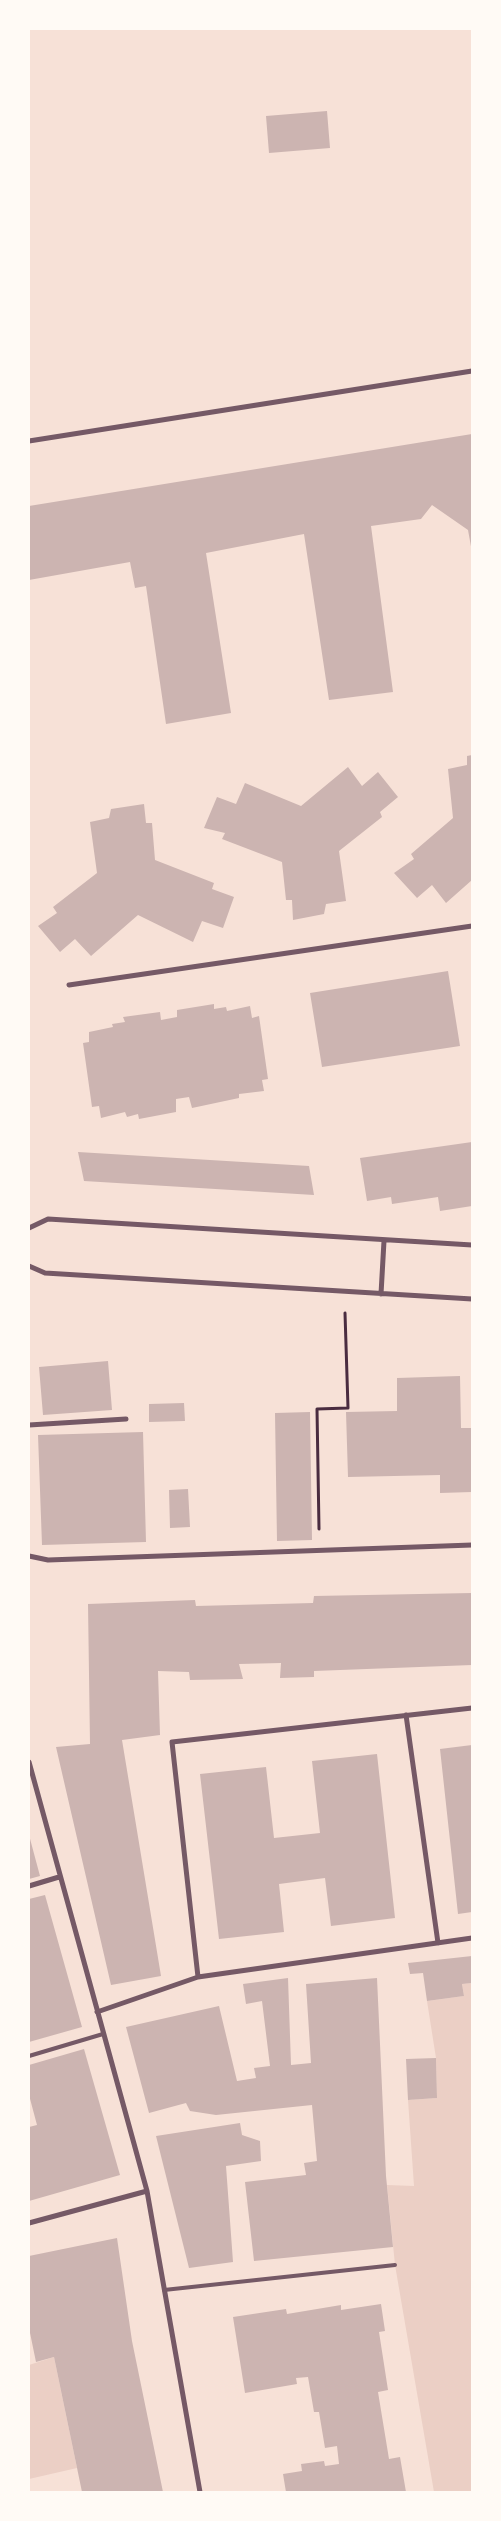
<!DOCTYPE html>
<html>
<head>
<meta charset="utf-8">
<style>
  body { margin:0 }
  #map { position:relative; width:501px; height:2521px; overflow:hidden; background:#f7e1d7; font-family:Inter,sans-serif }
  canvas { display:block }
  .frame { position:absolute; inset:0; border:30px solid #fffaf5; pointer-events:none }
</style>
</head>
<body>
<div id="map">
<canvas width="501" height="2521"></canvas>
<div class="frame"></div>
</div>
<script>
const ctx = document.querySelector('canvas').getContext('2d');
ctx.lineJoin = 'round';
function fillPath(path, color) { ctx.fillStyle = color; ctx.fill(path, 'evenodd'); }
const toPath = rows => new Path2D(rows.map(r => 'M' + r).join(''));
function trace(path, color, width, dash) { ctx.strokeStyle = color; ctx.lineWidth = width; ctx.lineCap = dash ? 'butt' : 'round'; ctx.setLineDash(dash || []); ctx.stroke(path); }
const green = toPath([
  [472,1983,472,2492,434,2492,395,2265,387,2185,414,2186,408,2100,437,2098,436,2058,427,2001,464,1996,462,1984],
  [54,2357,77,2468,29,2479,29,2365]
]);
const building = toPath([
  [327,111,330,148,269,153,266,116],
  [472,434,472,552,468,530,432,505,421,519,371,526,393,692,329,700,304,534,206,553,231,713,166,724,146,586,135,588,130,562,29,580,29,506],
  [472,755,472,880,446,903,432,885,417,898,394,873,414,859,411,854,453,818,448,769,467,765,467,756],
  [348,767,362,786,378,772,398,797,380,812,382,817,339,851,346,901,326,904,324,914,293,920,292,900,286,900,282,862,222,839,225,833,204,828,217,797,236,804,245,783,301,806],
  [144,804,146,823,152,823,155,860,214,883,212,889,234,897,223,928,202,921,193,942,138,915,91,956,75,939,60,952,38,926,57,913,53,907,97,873,90,822,109,818,111,809],
  [448,971,460,1046,322,1067,310,993],
  [214,1004,214,1009,226,1007,227,1011,250,1006,252,1018,259,1016,268,1079,262,1080,264,1091,239,1094,239,1098,192,1108,189,1097,176,1099,176,1112,139,1119,138,1114,127,1117,125,1112,101,1118,99,1106,92,1107,83,1043,89,1042,89,1032,113,1027,112,1024,125,1022,123,1017,160,1012,161,1020,177,1017,177,1010],
  [472,1142,472,1206,440,1211,438,1197,392,1204,391,1197,367,1201,360,1158],
  [78,1152,309,1166,314,1195,84,1181],
  [108,1361,112,1410,43,1415,39,1367],
  [460,1376,461,1428,472,1428,472,1492,440,1493,440,1475,348,1477,346,1412,397,1411,397,1378],
  [184,1403,185,1421,149,1422,149,1404],
  [310,1412,312,1540,277,1541,275,1413],
  [143,1432,146,1542,42,1545,38,1435],
  [188,1489,190,1527,170,1528,169,1490],
  [472,1593,472,1665,314,1671,314,1677,280,1678,281,1663,239,1664,243,1679,190,1680,189,1672,158,1671,160,1735,122,1740,161,1976,111,1985,56,1747,90,1744,88,1604,195,1600,196,1606,313,1603,314,1596],
  [472,1745,472,1912,458,1914,440,1749],
  [377,1754,395,1918,331,1926,325,1878,279,1884,284,1932,219,1939,200,1774,266,1767,274,1838,320,1833,312,1761],
  [29,1835,40,1876,29,1879],
  [45,1895,82,2027,29,2042,29,1899],
  [472,1956,472,1983,462,1984,464,1996,427,2001,423,1973,410,1974,408,1963],
  [288,1978,291,2065,311,2063,306,1984,377,1978,386,2176,393,2247,254,2261,245,2182,306,2175,304,2163,317,2161,312,2105,216,2115,190,2111,186,2103,149,2113,126,2027,219,2006,237,2081,256,2078,254,2068,270,2066,262,2001,246,2004,243,1984],
  [84,2049,120,2175,29,2201,29,2127,37,2125,29,2095,29,2065],
  [436,2058,437,2098,408,2100,406,2059],
  [240,2123,242,2135,260,2141,261,2161,226,2166,233,2262,189,2268,156,2136],
  [117,2238,132,2341,163,2492,82,2492,54,2357,36,2362,29,2328,29,2256],
  [381,2304,385,2331,379,2332,388,2390,378,2392,389,2459,400,2457,406,2492,286,2492,283,2474,302,2471,301,2464,324,2461,325,2466,339,2464,337,2446,325,2448,319,2412,314,2412,308,2377,296,2378,297,2384,245,2393,233,2317,286,2309,287,2314,341,2305,341,2310]
]);
const path = toPath([
  [319,1529,317,1409,348,1408,345,1313]
]);
const service = toPath([
  [29,2056,103,2034],
  [164,2290,395,2265]
]);
const minor = toPath([
  [29,441,472,371],
  [69,985,472,926],
  [29,1228,48,1219,472,1245],
  [29,1266,45,1273,472,1299],
  [381,1294,384,1241],
  [29,1425,126,1419],
  [29,1556,48,1560,472,1545],
  [406,1715,438,1943],
  [29,1762,147,2191,200,2492],
  [29,1886,59,1877],
  [198,1977,172,1742,472,1708],
  [97,2012,198,1977,472,1938],
  [29,2223,147,2191]
]);
fillPath(green, '#ebcfc5');
fillPath(building, '#ccb4b1');
trace(path, '#4a2c40', 3);
trace(service, '#755966', 4);
trace(minor, '#755966', 5);
</script>
</body>
</html>
